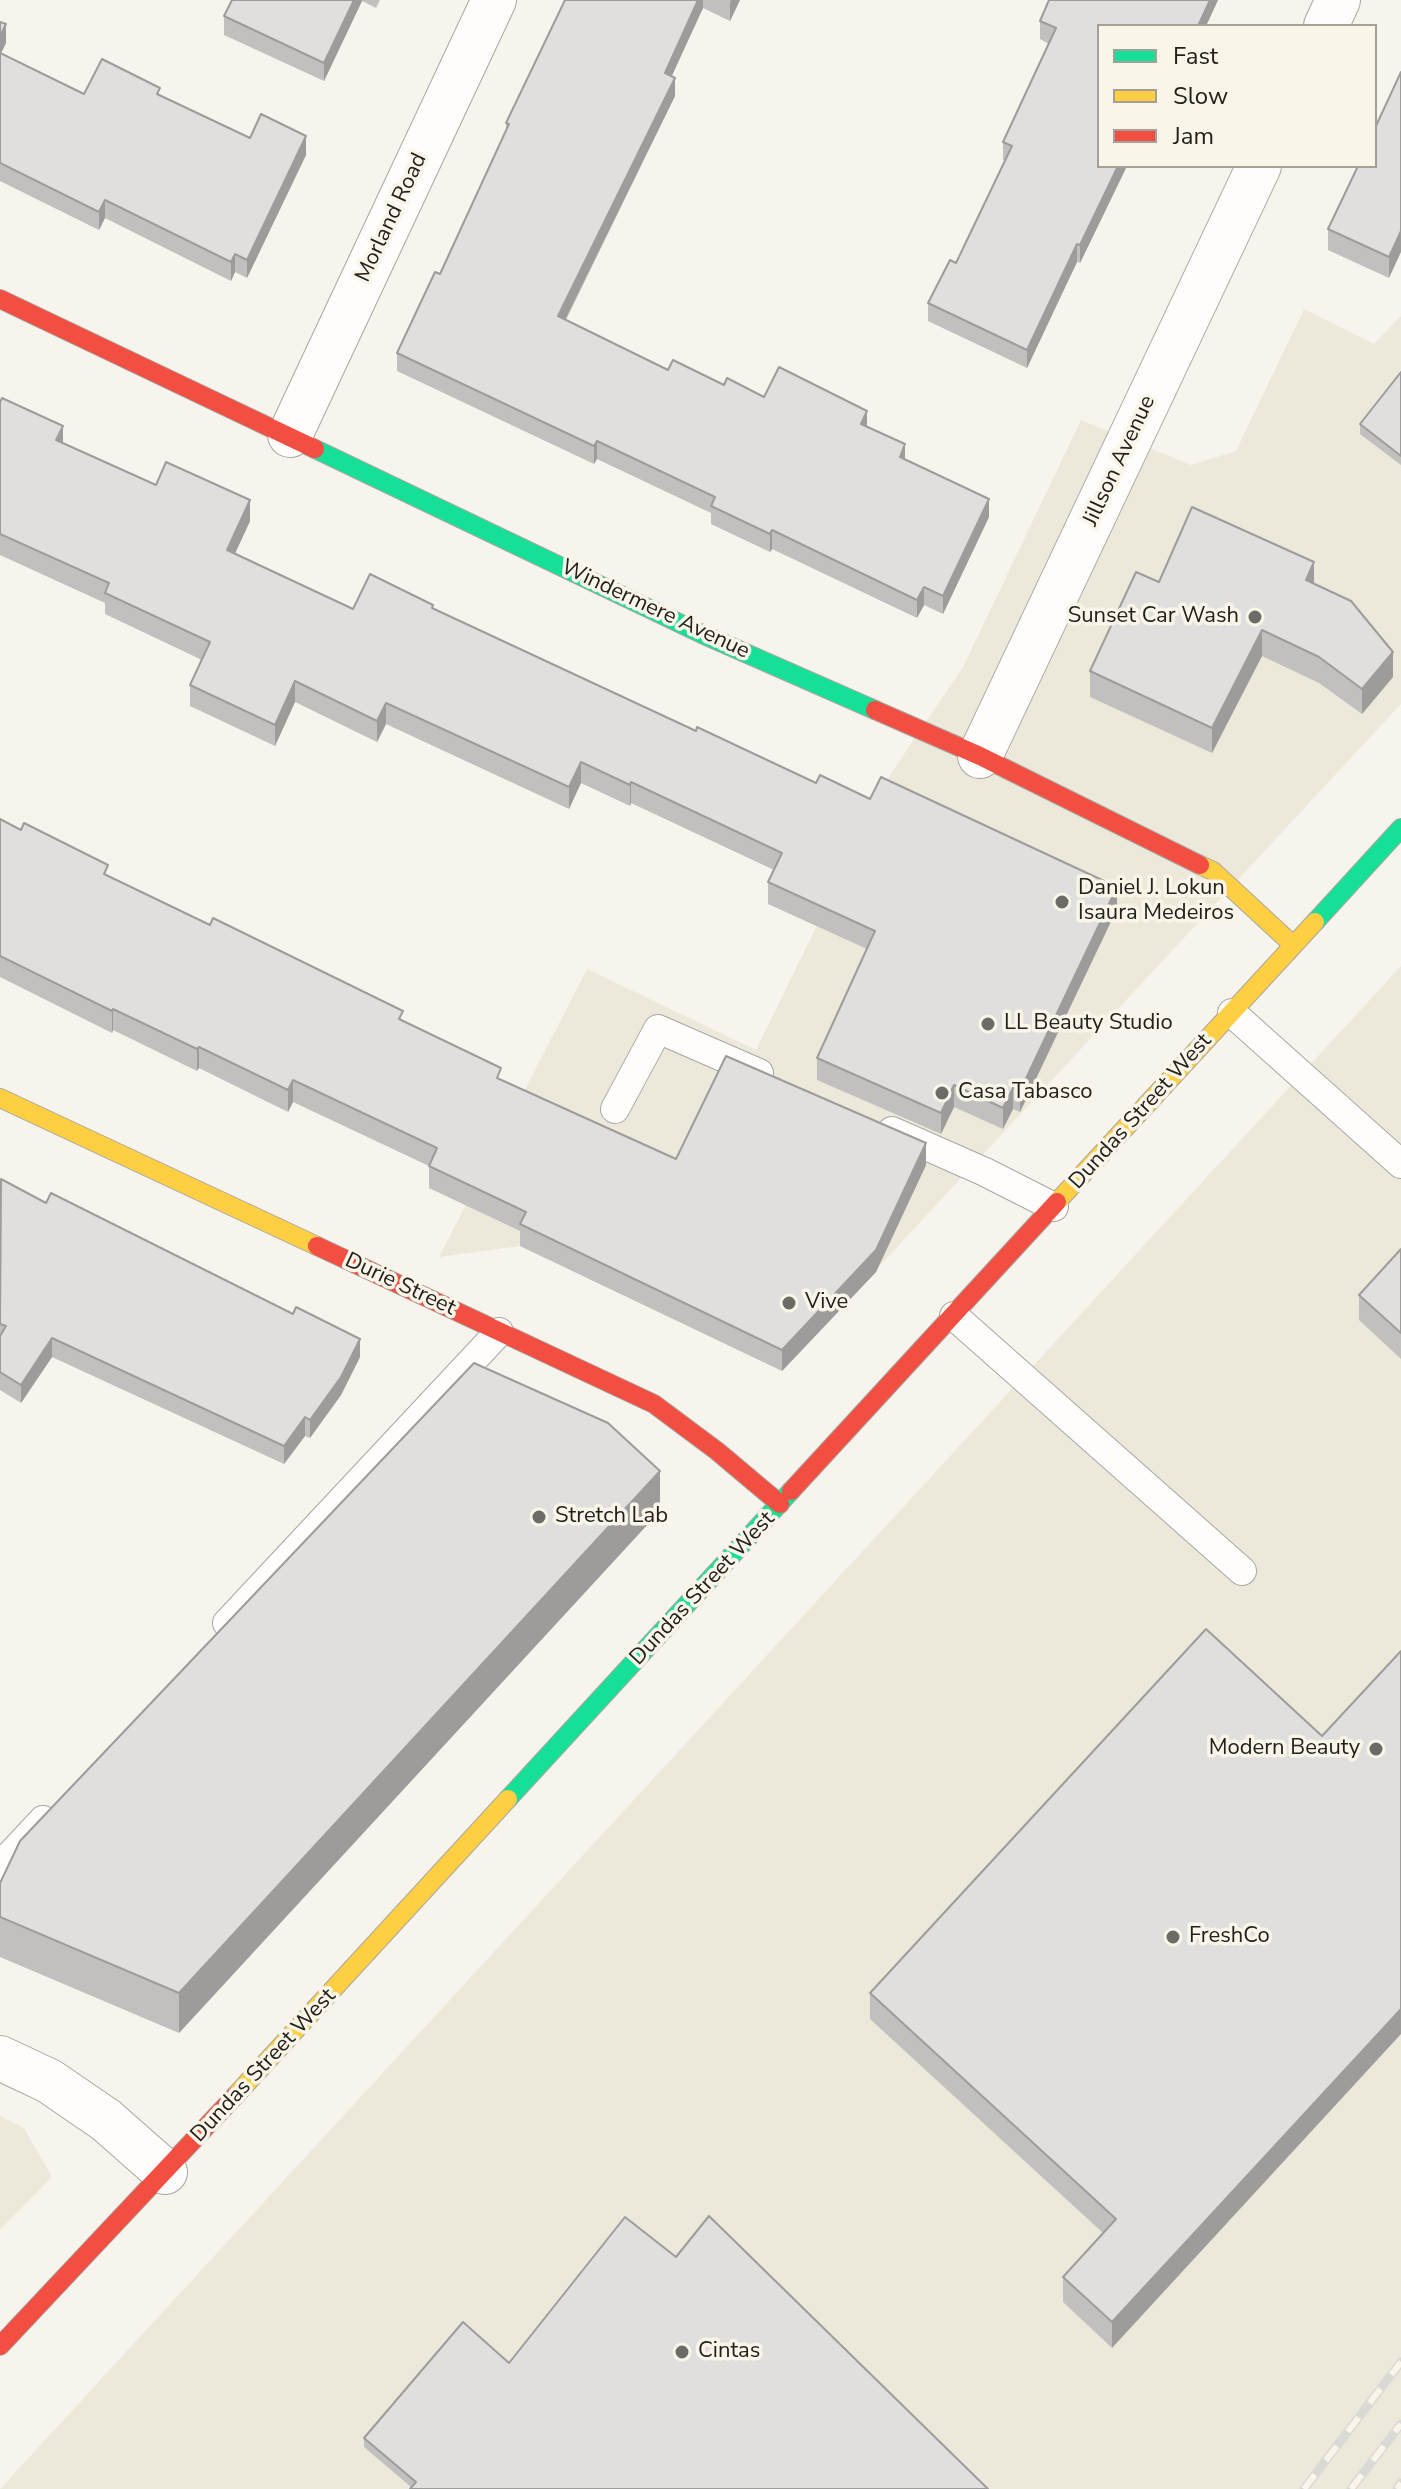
<!DOCTYPE html>
<html>
<head>
<meta charset="utf-8">
<style>
  body { margin:0 }
  #map { position:relative; width:1401px; height:2489px; overflow:hidden; background:#f6f4ec; font-family:"Nunito Sans",sans-serif }
  canvas { display:block }
  .legend { position:absolute; left:1097px; top:24px; width:280px; height:144px; box-sizing:border-box; background:#f9f6e9; border:2px solid #a3a197; margin:0; padding:10px 14px; list-style:none; font-size:24px; color:#22211c }
  .legend li { display:flex; align-items:center; gap:16px; height:40px }
  .legend b { width:40px; border:2px solid #a3a197 }
</style>
</head>
<body>
<div id="map">
<canvas width="1401" height="2489"></canvas>
<ul class="legend">
<li><b style="height:10px;background:#16e098"></b>Fast</li>
<li><b style="height:10px;background:#ffcf43"></b>Slow</li>
<li><b style="height:10px;background:#f24e42"></b>Jam</li>
</ul>
</div>
<script>
const ctx = document.querySelector('canvas').getContext('2d');
ctx.lineJoin = 'round';
function fillPath(path, color) { ctx.fillStyle = color; ctx.fill(path, 'evenodd'); }
const toPath = rows => new Path2D(rows.map(r => 'M' + r).join(''));
function trace(path, color, width, dash) { ctx.strokeStyle = color; ctx.lineWidth = width; ctx.lineCap = dash ? 'butt' : 'round'; ctx.setLineDash(dash || []); ctx.stroke(path); }
function drawText(font, color, halo, rows, align = 'center') {
  ctx.font = font + ' "Nunito Sans",sans-serif'; ctx.lineWidth = 7; ctx.setLineDash([]); ctx.textBaseline = 'middle'; ctx.strokeStyle = halo; ctx.fillStyle = color; for (const [text, x, y, turn = 0] of rows) {
    ctx.save(); ctx.translate(x, y); ctx.rotate((+turn || 0) * Math.PI / 180); ctx.textAlign = isNaN(turn) ? turn : align; if (halo) ctx.strokeText(text, 0, 0); ctx.fillText(text, 0, 0); ctx.restore();
  }
}
const built = toPath([
  [1304,309,1374,344,1401,316,1401,704,782,1371,520,1246,439,1257,587,969,756,1050,892,772,963,667,1081,420,1191,465,1236,451],
  [1401,966,1401,2489,0,2489,1296,1080],
  [0,2116,24,2128,52,2177,0,2230]
]);
const lane = toPath([
  [1232,1013,1401,1164],
  [615,1109,658,1029,759,1073],
  [892,1131,985,1172,1054,1207],
  [954,1316,1242,1571],
  [227,1623,499,1332],
  [0,1866,43,1820]
]);
const street = toPath([
  [1326,26,1338,0],
  [290,435,494,0],
  [980,756,1259,166],
  [0,2058,49,2081,106,2120,165,2172]
]);
const fast = toPath([
  [315,449,702,634,875,710],
  [1315,922,1401,828],
  [508,1799,791,1491]
]);
const slow = toPath([
  [1200,865,1213,871,1293,945],
  [0,1098,317,1246],
  [1057,1202,1315,922],
  [235,2096,508,1799]
]);
const jam = toPath([
  [0,299,315,449],
  [875,710,980,756,1200,865],
  [317,1246,654,1404,717,1451,780,1504],
  [791,1491,1057,1202],
  [0,2346,235,2096]
]);
const rail = toPath([
  [1304,2489,1401,2362],
  [1351,2489,1401,2424],
  [1397,2489,1401,2483]
]);
const wall = toPath([
  [232,0,380,0,376,8,362,1,324,81,224,35,224,16],
  [565,0,740,0,730,21,703,8,671,76,675,96,566,320,668,370,867,427,905,460,989,517,943,614,924,605,917,618,772,549,770,552,711,524,711,513,597,459,594,464,397,371,397,353,440,274,506,130,506,123],
  [1218,0,1206,26,1099,26,1099,166,1127,166,1080,263,1077,262,1027,368,928,321,928,303,956,263,1005,161,1003,160,1003,142,1049,44,1040,39,1040,21],
  [0,22,6,43,1,53,84,94,160,95,250,138,306,155,247,278,235,272,231,281,105,218,99,230,0,181],
  [1401,72,1389,278,1328,250,1328,229],
  [1401,372,1401,465,1360,434,1360,424],
  [0,402,63,443,156,485,250,521,235,553,353,609,433,608,696,731,816,783,870,799,1117,909,1020,1112,1013,1109,1003,1129,954,1107,941,1134,817,1080,817,1058,867,949,768,904,768,882,774,870,631,803,630,806,581,783,569,809,386,724,377,742,295,702,275,746,190,706,190,685,202,660,105,614,105,603,0,555],
  [1159,582,1314,584,1393,677,1362,714,1319,683,1262,656,1212,753,1090,697,1090,671],
  [0,819,108,876,403,1021,501,1080,676,1159,926,1165,876,1272,782,1371,520,1246,520,1231,429,1188,429,1166,293,1102,288,1112,199,1068,197,1071,113,1030,112,1033,0,977],
  [0,1181,360,1357,341,1395,310,1438,305,1436,284,1464,52,1357,21,1403,0,1390],
  [1401,1249,1401,1359,1359,1320,1359,1295],
  [660,1511,179,2033,0,1957,0,1883],
  [1206,1629,1112,2348,1063,2302,1063,2277,1103,2233,870,2019,870,1993],
  [676,2257,411,2487,364,2447,364,2438,509,2363]
]);
const shadedWall = toPath([
  [354,0,362,0,362,1,324,81,324,63],
  [698,0,703,0,703,8,665,91,665,73],
  [731,0,740,0,730,21,730,2],
  [1210,0,1218,0,1206,26,1198,26],
  [6,24,6,43,0,55,0,36],
  [675,78,675,96,558,334,558,316],
  [306,136,306,155,247,278,247,260],
  [1118,166,1127,166,1080,263,1080,245],
  [105,200,105,218,99,230,99,212],
  [1401,231,1401,252,1389,278,1389,257],
  [1077,244,1077,262,1027,368,1027,350],
  [235,254,235,272,231,281,231,262],
  [867,411,867,429,861,424],
  [63,426,63,447,56,440],
  [597,441,597,459,594,464,594,446],
  [905,444,905,463,900,457],
  [989,499,989,517,943,614,943,596],
  [250,500,250,521,227,571,227,550],
  [772,530,772,549,770,552,770,534],
  [1314,562,1314,588,1306,580],
  [924,587,924,605,917,618,917,600],
  [1262,630,1262,656,1212,753,1212,728],
  [1393,652,1393,677,1362,714,1362,689],
  [295,681,295,702,275,746,275,725],
  [386,703,386,724,377,742,377,721],
  [581,762,581,783,569,809,569,787],
  [631,782,631,803,630,806,630,785],
  [1117,887,1117,909,1020,1112,1020,1091],
  [113,1009,113,1030,112,1033,112,1011],
  [199,1047,199,1068,197,1071,197,1049],
  [293,1080,293,1102,288,1112,288,1090],
  [954,1085,954,1107,941,1134,941,1113],
  [1013,1088,1013,1109,1003,1129,1003,1108],
  [926,1143,926,1165,876,1272,782,1371,782,1350],
  [52,1338,52,1357,21,1403,21,1385],
  [360,1339,360,1357,341,1395,310,1438,310,1420],
  [305,1417,305,1436,284,1464,284,1446],
  [660,1471,660,1511,179,2033,179,1993],
  [1401,2009,1401,2034,1112,2348,1112,2322]
]);
const building = toPath([
  [232,0,354,0,324,63,224,16,232,0],
  [565,0,698,0,665,73,675,78,558,316,668,370,673,360,724,385,727,378,764,397,779,367,867,411,861,424,905,444,900,457,989,499,943,596,924,587,917,600,772,530,770,534,711,506,715,497,597,441,594,446,397,353,435,272,440,274,509,124,506,123,565,0],
  [1049,0,1210,0,1198,26,1099,26,1099,166,1118,166,1080,245,1077,244,1027,350,928,303,950,260,956,263,1012,146,1003,142,1056,28,1040,21,1049,0],
  [0,22,6,24,0,36,0,22],
  [0,53,84,94,102,59,160,88,157,94,250,138,261,114,306,136,247,260,235,254,231,262,105,200,99,212,0,163,0,53],
  [1401,72,1401,231,1389,257,1328,229,1358,166,1375,166,1375,128,1401,72],
  [1401,372,1401,456,1360,424,1401,372],
  [2,398,63,426,56,440,156,485,166,462,250,500,227,550,353,609,370,574,433,605,432,608,696,731,697,727,816,783,820,775,870,799,881,777,1117,887,1020,1091,1013,1088,1003,1108,954,1085,941,1113,817,1058,875,931,768,882,782,853,631,782,630,785,581,762,569,787,386,703,377,721,295,681,275,725,190,685,210,642,105,593,109,583,0,534,0,402,2,398],
  [1192,507,1314,562,1306,580,1351,601,1393,652,1362,689,1319,657,1262,630,1212,728,1090,671,1136,572,1159,582,1192,507],
  [0,819,21,830,24,823,108,865,104,874,210,925,213,918,403,1011,399,1019,501,1068,497,1078,676,1159,726,1056,926,1143,876,1250,782,1350,520,1224,526,1212,429,1166,437,1148,293,1080,288,1090,199,1047,197,1049,113,1009,112,1011,0,956,0,819],
  [1,1179,46,1203,51,1193,293,1314,296,1307,360,1339,341,1377,310,1420,305,1417,284,1446,52,1338,21,1385,0,1372,0,1336,6,1326,0,1324,1,1179],
  [1401,1249,1401,1333,1359,1295,1401,1249],
  [474,1363,608,1423,660,1471,179,1993,0,1917,0,1883,20,1841,474,1363],
  [1206,1629,1322,1736,1401,1651,1401,2009,1112,2322,1063,2277,1116,2219,870,1993,1206,1629],
  [709,2216,988,2489,410,2489,416,2482,364,2438,463,2322,509,2363,625,2217,676,2257,709,2216]
]);
const markers = [
  [1255,617,8,"#6c6b65"],
  [1062,902,8,"#6c6b65"],
  [988,1024,8,"#6c6b65"],
  [942,1093,8,"#6c6b65"],
  [789,1303,8,"#6c6b65"],
  [539,1517,8,"#6c6b65"],
  [1376,1749,8,"#6c6b65"],
  [1173,1937,8,"#6c6b65"],
  [682,2352,8,"#6c6b65"]
];
const streetNames = [
  ["Morland Road",392,218,-65],
  ["Jillson Avenue",1120,461,-65],
  ["Windermere Avenue",655,610,25],
  ["Dundas Street West",1141,1112,-48],
  ["Durie Street",400,1285,25],
  ["Dundas Street West",703,1589,-47],
  ["Dundas Street West",264,2066,-47]
];
const poiNames = [
  ["Sunset Car Wash",1239,617,"right"],
  ["Daniel J. Lokun",1078,889],
  ["Isaura Medeiros",1078,914],
  ["LL Beauty Studio",1004,1024],
  ["Casa Tabasco",958,1093],
  ["Vive",805,1303],
  ["Stretch Lab",555,1517],
  ["Modern Beauty",1360,1749,"right"],
  ["FreshCo",1189,1937],
  ["Cintas",698,2352]
];
fillPath(built, '#ede9da');
trace(lane, '#a8a7a2', 30);
trace(street, '#a8a7a2', 46);
trace(fast, '#a8a7a2', 20);
trace(slow, '#a8a7a2', 20);
trace(jam, '#a8a7a2', 20);
trace(lane, '#fefdfc', 28);
trace(street, '#fefdfc', 44);
trace(fast, '#16e098', 18);
trace(slow, '#ffcf43', 18);
trace(jam, '#f24e42', 18);
trace(rail, '#d9d9d6', 9);
trace(rail, '#f9f6e9', 6, [18]);
fillPath(wall, '#c2c0bf');
fillPath(shadedWall, '#9e9c9b');
fillPath(building, '#e1dfde');
trace(building, '#9e9c9b', 2);
for (const [x, y, r, color] of markers) { const dot = new Path2D(); dot.arc(x, y, r, 0, 2 * Math.PI); ctx.fillStyle = color; ctx.fill(dot); trace(dot, '#f9f6e9', 3); }
drawText('22px', '#22211c', '#f9f6e9', streetNames);
drawText('22px', '#22211c', '#f9f6e9', poiNames, 'left');
</script>
</body>
</html>
